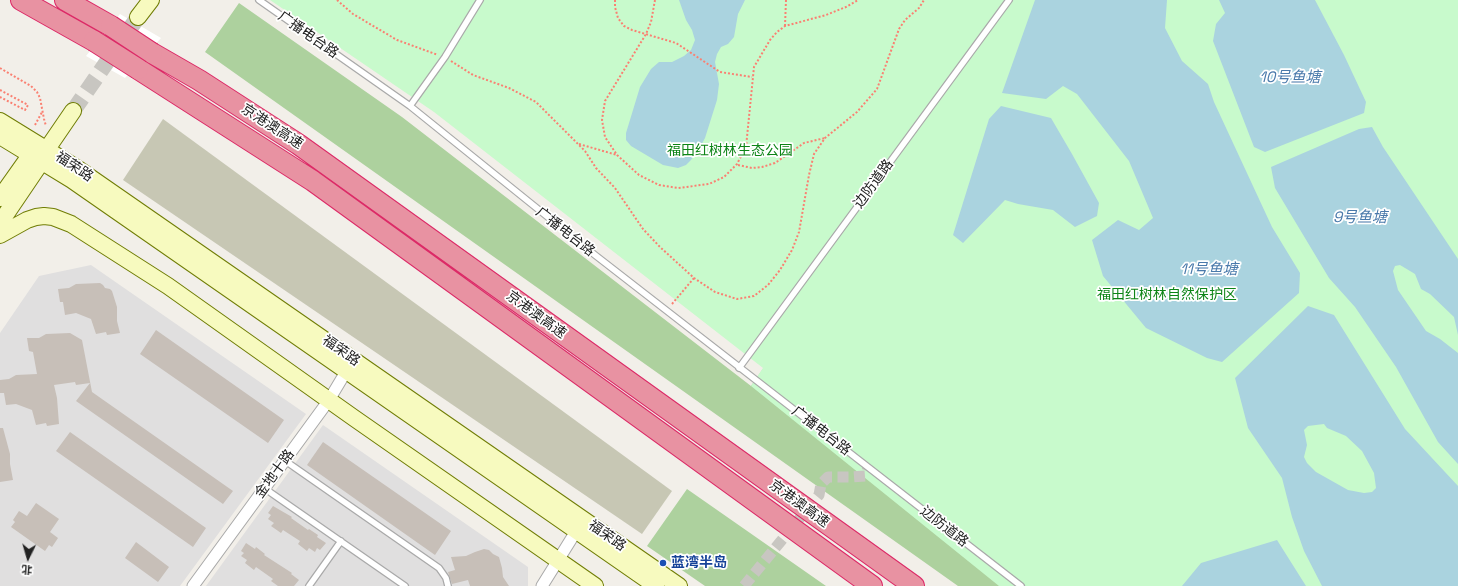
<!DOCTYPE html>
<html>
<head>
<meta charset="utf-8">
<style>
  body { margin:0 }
  #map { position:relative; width:1458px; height:586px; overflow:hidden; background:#f2efe9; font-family:"Space Grotesk","Noto Sans SC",sans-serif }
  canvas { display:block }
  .north { position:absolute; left:8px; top:538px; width:40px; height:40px; -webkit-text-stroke:3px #fff; paint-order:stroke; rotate:185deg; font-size:11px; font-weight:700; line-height:16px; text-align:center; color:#222 }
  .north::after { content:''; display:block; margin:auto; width:14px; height:18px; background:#222; clip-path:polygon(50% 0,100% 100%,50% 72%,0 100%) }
</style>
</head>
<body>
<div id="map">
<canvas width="1458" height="586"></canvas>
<div class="north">北</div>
</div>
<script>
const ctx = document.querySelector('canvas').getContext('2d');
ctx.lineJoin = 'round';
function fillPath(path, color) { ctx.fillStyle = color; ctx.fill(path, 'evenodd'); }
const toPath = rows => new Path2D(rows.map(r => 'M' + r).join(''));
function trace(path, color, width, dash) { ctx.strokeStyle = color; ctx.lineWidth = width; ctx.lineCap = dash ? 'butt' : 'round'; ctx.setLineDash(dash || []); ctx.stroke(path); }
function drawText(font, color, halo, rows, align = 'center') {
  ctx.font = font + ' "Space Grotesk","Noto Sans SC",sans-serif'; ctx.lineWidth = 3.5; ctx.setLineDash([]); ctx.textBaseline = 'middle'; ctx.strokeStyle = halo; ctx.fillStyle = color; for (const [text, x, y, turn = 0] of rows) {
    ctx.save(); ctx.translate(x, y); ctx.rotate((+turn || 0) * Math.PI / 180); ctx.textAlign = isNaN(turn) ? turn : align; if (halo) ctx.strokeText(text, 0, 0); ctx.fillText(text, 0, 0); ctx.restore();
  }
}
const residential = toPath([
  [91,265,306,414,180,586,0,586,0,333,39,276],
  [323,425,528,567,528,586,206,586]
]);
const construction = toPath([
  [163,119,672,491,642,534,123,180]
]);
const forest = toPath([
  [1018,0,1182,586,958,586,205,52,239,3,402,117,751,386],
  [687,489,826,586,705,586,647,546]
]);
const park = toPath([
  [270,0,1458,0,1458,586,999,586,751,386,763,368,434,112]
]);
const water = toPath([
  [679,0,745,0,738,14,734,37,728,44,721,47,717,54,715,62,719,84,717,100,705,138,697,153,690,161,686,165,678,168,663,165,631,146,626,140,626,133,640,87,651,69,659,62,672,62,684,56,691,50,695,40,692,30,686,20],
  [1035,0,1167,0,1165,28,1182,61,1208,84,1214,102,1272,227,1300,273,1299,293,1222,362,1207,358,1146,328,1103,276,1092,240,1118,220,1139,230,1153,218,1129,161,1077,94,1063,86,1046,99,1002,93],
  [1219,0,1315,0,1344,55,1366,102,1364,113,1265,152,1254,147,1213,41,1216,24,1225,13],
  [1001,106,1051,118,1072,154,1099,203,1097,216,1075,227,1053,210,1018,204,1005,200,963,243,953,235,989,119],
  [1372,127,1383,147,1458,259,1458,335,1454,317,1430,294,1421,289,1415,274,1400,265,1395,266,1393,271,1398,290,1426,331,1440,339,1458,353,1458,464,1438,442,1396,367,1355,307,1329,278,1275,188,1271,167,1359,129],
  [1308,306,1334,315,1405,429,1458,486,1458,586,1322,586,1304,551,1292,517,1282,478,1248,428,1235,378],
  [1324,424,1327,428,1346,436,1362,451,1374,473,1376,488,1372,492,1364,493,1348,490,1316,472,1307,463,1304,457,1307,445,1304,430,1308,426],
  [1277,540,1306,586,1182,586,1201,563]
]);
const pier = toPath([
  [120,14,161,38,125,78,86,56]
]);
const building = toPath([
  [100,283,103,285,105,288,110,289,112,291,117,307,117,321,120,333,107,335,106,332,96,334,91,319,76,313,65,315,63,302,60,302,58,289,69,288,76,284],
  [156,330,284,420,268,443,140,354],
  [70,333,82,340,92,392,233,491,223,504,76,401,90,383,76,385,75,382,54,385,57,398,59,424,47,426,46,423,36,425,32,410,16,404,6,405,4,393,0,393,0,380,9,379,16,375,37,374,33,352,29,351,27,338,39,338,46,334],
  [0,428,3,428,10,454,10,464,13,480,0,482],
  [70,432,206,528,193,547,56,451],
  [323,442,451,531,435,555,307,465],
  [36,503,59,519,50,532,58,538,52,547,49,545,45,551,11,527,15,522,13,520,19,511,27,516],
  [273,506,292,517,291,518,308,530,309,529,318,535,317,537,326,543,320,550,317,548,315,552,309,548,307,551,298,544,300,541,283,530,281,533,271,526,274,523,268,519,271,515,268,513],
  [136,542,169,567,158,582,125,558],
  [246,543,255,549,256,547,265,554,264,555,292,573,291,574,299,580,294,586,278,586,271,581,273,579,256,567,254,570,245,563,247,560,241,556,244,553,241,551],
  [484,549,489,550,493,554,499,557,502,568,503,577,509,586,470,586,468,580,452,584,448,572,455,570,451,557,466,556,475,552]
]);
const streetTunnel = toPath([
  [744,586,819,495,821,484,828,477,852,477,865,476,868,468]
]);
const secondaryTunnel = toPath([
  [73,111,138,17]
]);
const path = toPath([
  [337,0,353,14,397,40,438,55],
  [615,0,615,7,618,18,624,26,632,30,676,43,720,72,752,77],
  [655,0,651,22,646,34,605,101,602,120,605,137,617,155,639,175,659,185,678,188,709,184,724,177,737,164,746,147,754,67,770,40,777,32,785,26,826,15,846,7,858,0],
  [785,26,786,0],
  [451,61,473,75,509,88,536,102,585,151,596,168,615,188,643,229,660,247,694,278,715,292,737,299,754,296,768,285,780,270,792,250,799,232,809,175,814,154,825,138,857,112,877,89,899,29,905,20,919,8,924,0],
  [0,68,31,86,37,92,40,98,44,119,46,126],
  [0,90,28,105,25,110,0,97],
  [35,125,42,112],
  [579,144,617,155],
  [738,165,752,168,762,167,775,163,804,143,825,138],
  [672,304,694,278]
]);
const lane = toPath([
  [259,0,410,106,595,255,1021,586],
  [410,106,445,57,480,0],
  [739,368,1009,0],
  [284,460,439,568,446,578,448,586],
  [264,488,405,586],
  [309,586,341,541]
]);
const street = toPath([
  [193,586,329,400,350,365],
  [542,586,580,525]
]);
const secondary = toPath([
  [138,17,151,0],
  [0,121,78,169,679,586],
  [0,136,72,180,656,586],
  [0,198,31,154,40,151],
  [0,223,42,161,47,149,73,111],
  [0,235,27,220,36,217,44,216,53,217,71,224,168,286,354,418,595,586]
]);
const highway = toPath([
  [21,0,94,41],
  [65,0,111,26],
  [152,53,199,80,298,144,914,586],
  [138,69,313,181,872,586]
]);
const highwayBridge = toPath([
  [111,26,152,53],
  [94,41,138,69]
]);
const markers = [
  [663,563,4,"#1a4fb4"]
];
const streetNames = [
  ["广播电台路",308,35,35],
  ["京港澳高速",272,127,33],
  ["福荣路",74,167,34],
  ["边防道路",874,184,-54],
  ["广播电台路",565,232,38],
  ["京港澳高速",536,315,36],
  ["福荣路",341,351,35],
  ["广播电台路",821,431,38],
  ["金地十路",275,474,-54],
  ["京港澳高速",799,504,36],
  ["边防道路",944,527,38],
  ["福荣路",607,536,35]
];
const parkNames = [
  ["福田红树林生态公园",730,151],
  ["福田红树林自然保护区",1167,295]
];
const transitNames = [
  ["蓝湾半岛",671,563]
];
const waterNames = [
  ["10号鱼塘",1290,78],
  ["9号鱼塘",1360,218],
  ["11号鱼塘",1209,270]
];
fillPath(residential, '#e0dfdf');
fillPath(construction, '#c7c7b4');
fillPath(forest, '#add19e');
fillPath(park, '#c8facc');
fillPath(water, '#aad3df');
fillPath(pier, '#fff');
fillPath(building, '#c7bfb8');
trace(streetTunnel, '#c8c6c1', 11, [11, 5.5]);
trace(secondaryTunnel, '#c8c6c1', 16, [16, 8]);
trace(lane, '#a9a9a9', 8);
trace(street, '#a9a9a9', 13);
trace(secondary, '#707d05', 18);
trace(highway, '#dc2a67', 22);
trace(path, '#fa8072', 2, [2, 2]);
trace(lane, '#fff', 5.5);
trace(street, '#fff', 11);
trace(secondary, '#f7fabf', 16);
trace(highway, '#e892a2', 20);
trace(highwayBridge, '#dc2a67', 22, []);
trace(highwayBridge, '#e892a2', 20);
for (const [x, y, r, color] of markers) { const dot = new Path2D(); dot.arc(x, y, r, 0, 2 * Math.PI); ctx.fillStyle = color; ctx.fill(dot); trace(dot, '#fff', 1.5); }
drawText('14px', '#222', '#fff', streetNames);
drawText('14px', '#0c8416', '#fff', parkNames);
drawText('bold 14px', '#164399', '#fff', transitNames, 'left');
drawText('italic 15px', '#4a7aab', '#fff', waterNames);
</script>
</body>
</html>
